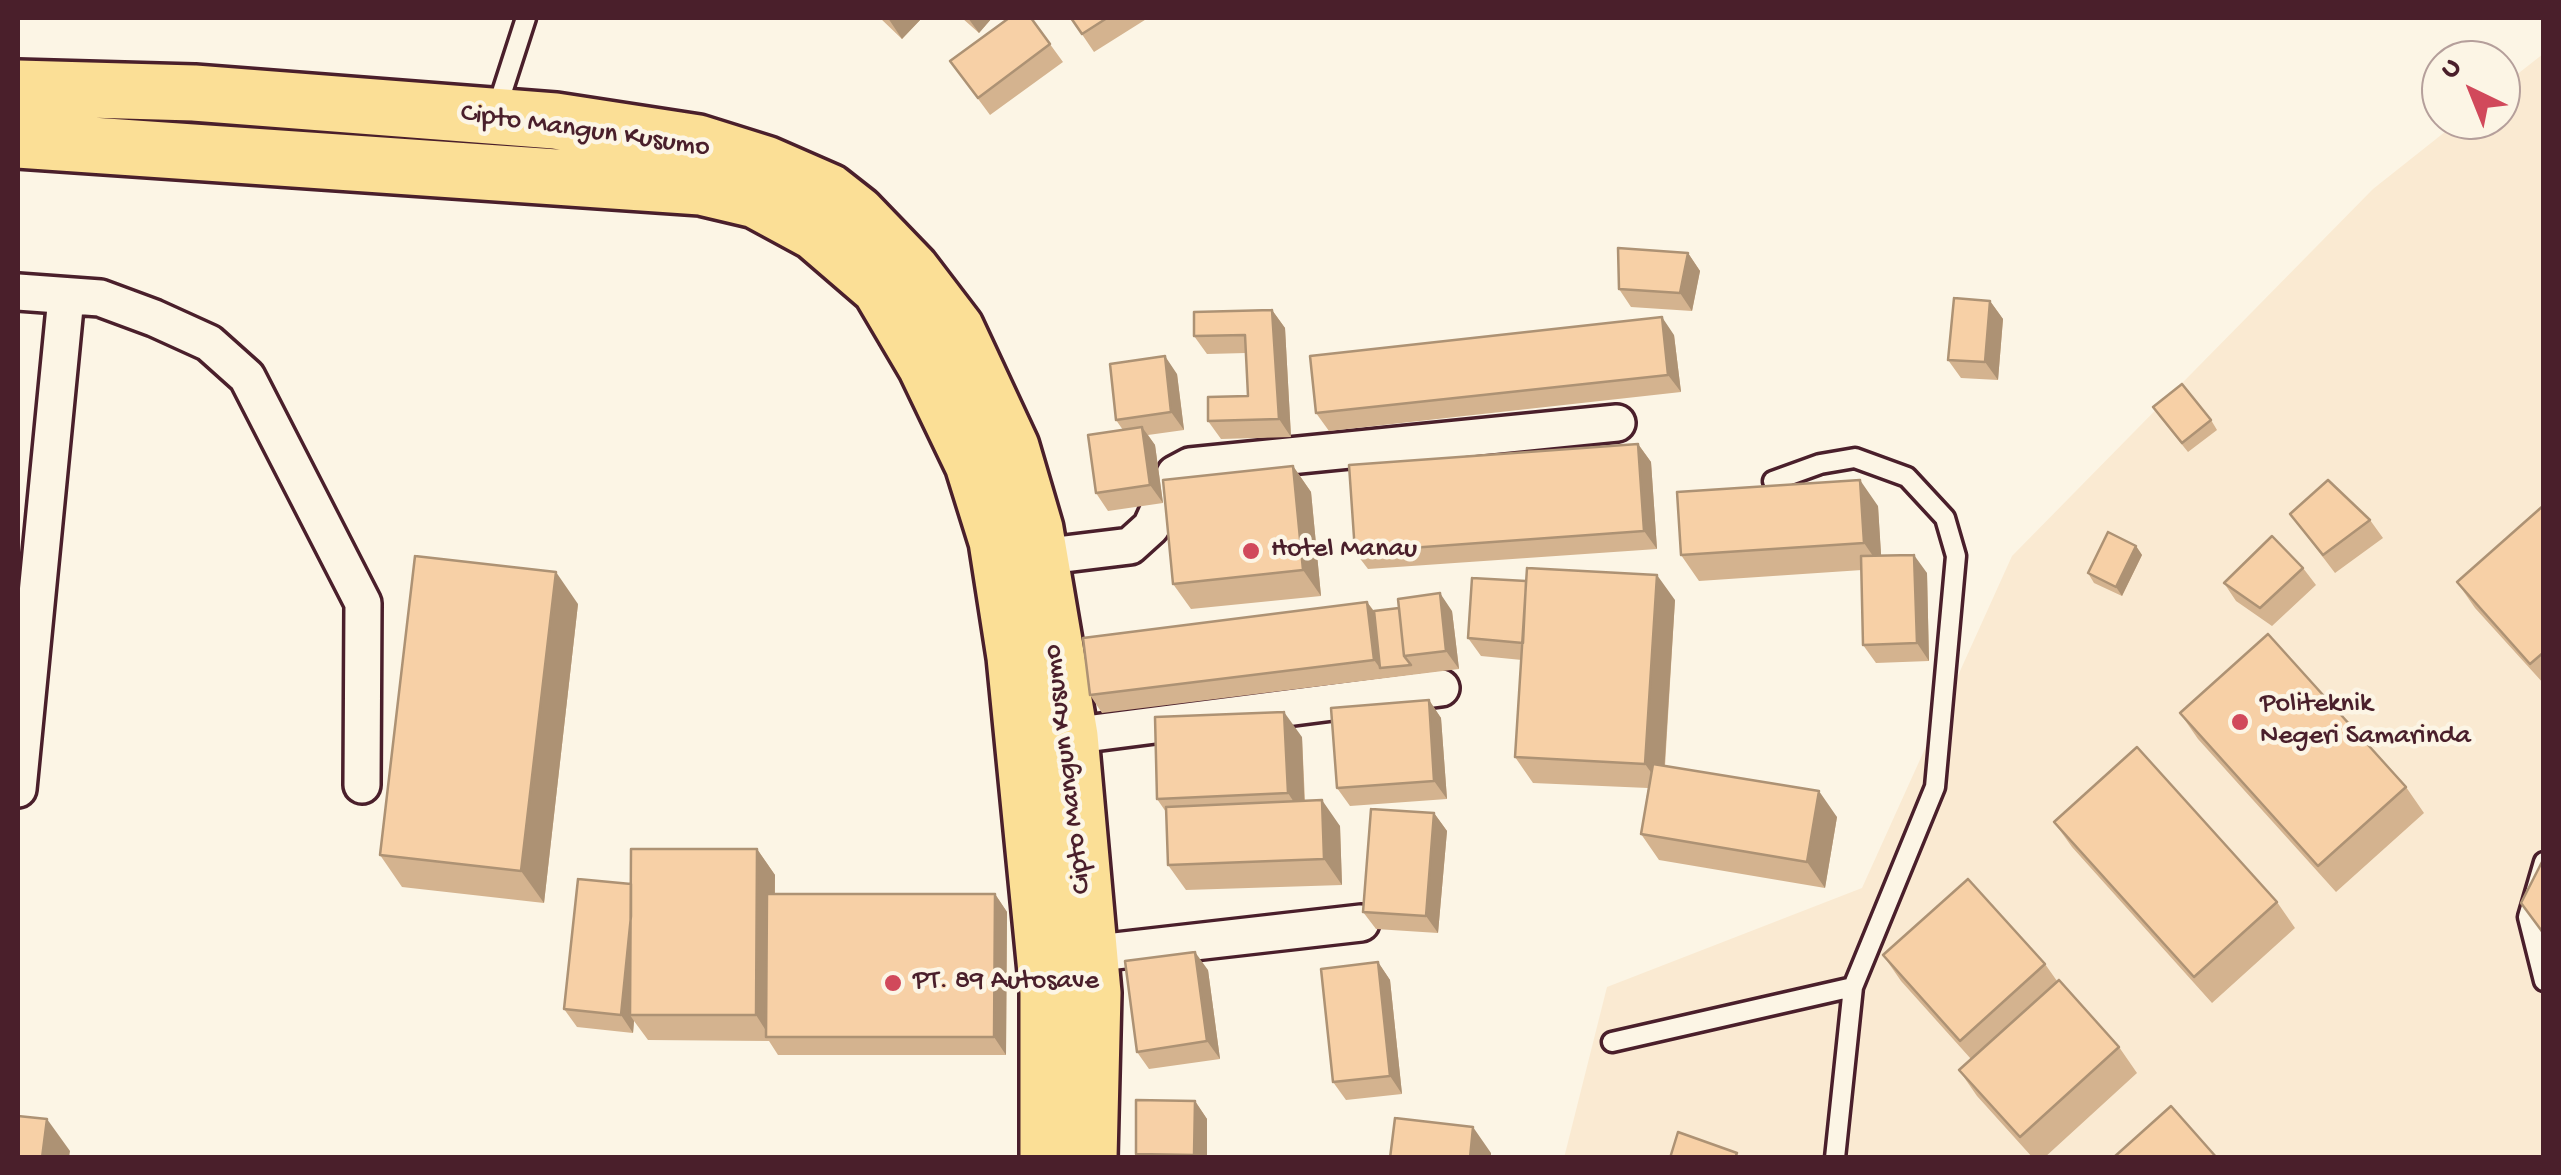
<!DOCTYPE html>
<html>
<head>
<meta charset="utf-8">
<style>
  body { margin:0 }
  #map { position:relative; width:2561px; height:1175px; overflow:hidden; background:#fcf5e5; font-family:"Gochi Hand",sans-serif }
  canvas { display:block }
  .frame { position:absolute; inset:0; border:20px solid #4a1f2b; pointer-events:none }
  .north { position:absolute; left:2421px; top:40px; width:100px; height:100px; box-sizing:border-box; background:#fcf5e5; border:2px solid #b59f9b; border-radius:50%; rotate:317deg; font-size:28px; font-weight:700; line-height:40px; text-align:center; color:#4a1f2b }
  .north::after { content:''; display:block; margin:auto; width:35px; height:45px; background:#d1495b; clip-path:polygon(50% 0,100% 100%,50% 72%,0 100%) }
</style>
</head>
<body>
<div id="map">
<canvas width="2561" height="1175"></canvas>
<div class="frame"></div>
<div class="north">U</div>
</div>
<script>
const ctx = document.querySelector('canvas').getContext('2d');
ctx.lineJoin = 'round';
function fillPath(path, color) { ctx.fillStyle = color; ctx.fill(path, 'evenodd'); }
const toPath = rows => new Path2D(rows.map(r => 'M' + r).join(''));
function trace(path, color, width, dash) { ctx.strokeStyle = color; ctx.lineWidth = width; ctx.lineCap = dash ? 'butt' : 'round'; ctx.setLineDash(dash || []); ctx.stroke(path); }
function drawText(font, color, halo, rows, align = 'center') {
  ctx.font = font + ' "Gochi Hand",sans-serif'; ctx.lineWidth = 9; ctx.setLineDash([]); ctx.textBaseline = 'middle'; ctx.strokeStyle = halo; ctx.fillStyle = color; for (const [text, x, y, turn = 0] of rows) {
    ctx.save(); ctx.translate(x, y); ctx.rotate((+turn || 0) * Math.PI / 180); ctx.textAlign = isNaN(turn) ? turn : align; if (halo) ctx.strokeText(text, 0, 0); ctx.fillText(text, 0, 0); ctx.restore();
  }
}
const built = toPath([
  [2543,54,2543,1157,1564,1158,1607,987,1862,888,2012,556,2373,189,2460,120,2501,120,2501,87]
]);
const lane = toPath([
  [496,111,526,18],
  [1773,481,1820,464,1855,458,1907,477,1945,518,1956,556,1935,787,1853,987,1835,1158],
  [2544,862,2528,917,2544,981],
  [1612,1042,1853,987]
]);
const street = toPath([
  [18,292,100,298,154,318,209,343,247,377,363,603,362,785],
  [1040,557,1130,546,1151,527,1175,474,1190,466,1617,423],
  [1070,736,1441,688],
  [18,789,66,297],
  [1089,954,1361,923]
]);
const highway = toPath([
  [18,88,194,93,555,121,698,143,765,164,829,192,857,214,911,270,956,329,1011,447,1035,529,1070,736,1093,993,1089,1158],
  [18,140,701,187,756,200,815,232,880,288,926,366,973,464,997,541,1015,657,1048,992,1048,1158]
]);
const wall = toPath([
  [880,18,922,18,902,39],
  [962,18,992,18,979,33],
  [1031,18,1063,62,990,115,950,61],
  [1071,18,1148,18,1094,52],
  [1688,253,1700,271,1692,311,1631,307,1619,289],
  [1990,301,2003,319,1998,380,1961,378,1948,360],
  [1272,310,1285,328,1291,437,1221,439,1208,421,1248,396,1246,353,1207,354,1194,336],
  [1674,335,1681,392,1329,431,1316,413],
  [1177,374,1184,430,1148,435,1155,445,1163,503,1108,511,1096,493,1123,430,1116,420],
  [2159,416,2211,420,2217,430,2188,452],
  [1638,444,1651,462,1657,549,1368,569,1355,552],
  [1293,466,1311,492,1321,596,1191,609,1173,584],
  [2544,505,2544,684,2475,608,2457,582],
  [1878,506,1881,556,1927,573,1929,661,1876,663,1863,645,1862,570,1699,581,1681,555],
  [2290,514,2370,520,2383,538,2335,573],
  [2136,546,2142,555,2122,596,2094,583,2088,573],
  [2303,568,2316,585,2272,626,2236,601,2224,583],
  [1675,600,1665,766,1837,817,1825,888,1659,860,1641,834,1648,788,1533,783,1515,757,1522,660,1481,656,1468,638],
  [1367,602,1374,611,1452,611,1459,669,1102,713,1090,695],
  [578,604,544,903,402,887,380,855],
  [1429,700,1441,718,1447,799,1350,806,1337,788],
  [2180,713,2406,787,2424,813,2336,892,2198,739],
  [1302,737,1305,801,1340,826,1342,885,1186,890,1168,865,1166,812,1157,799],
  [1434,813,1447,831,1438,933,1376,929,1363,912],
  [2054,822,2277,902,2295,928,2212,1003,2072,847],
  [757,849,775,875,775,894,995,894,1007,912,1006,1055,778,1055,769,1041,648,1040,634,1021,633,1033,577,1027,564,1009,631,884],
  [1883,955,2045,964,2057,981,2119,1047,2137,1073,2044,1158,2033,1158,1977,1096,1959,1070,1971,1059,1901,981],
  [1378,962,1390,980,1402,1094,1346,1100,1333,1082],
  [1208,970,1220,1059,1149,1069,1137,1052],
  [1195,1101,1207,1119,1207,1158,1138,1158,1136,1154]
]);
const shadedWall = toPath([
  [888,18,922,18,902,39],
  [968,18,992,18,979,33],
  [1688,253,1700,271,1692,311,1680,293],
  [1990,301,2003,319,1998,380,1985,362],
  [1272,310,1285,328,1291,437,1279,419],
  [1662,317,1674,335,1681,392,1668,375],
  [1165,356,1177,374,1184,430,1171,412],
  [1142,427,1155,445,1163,503,1150,485],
  [1638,444,1651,462,1657,549,1644,531],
  [1293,466,1311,492,1321,596,1303,570],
  [1860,480,1878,506,1882,569,1864,543],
  [2136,546,2142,555,2122,596,2116,587],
  [1914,555,1927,573,1929,661,1917,643],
  [556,572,578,604,544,903,521,871],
  [1657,575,1675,600,1663,789,1645,764],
  [1440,593,1452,611,1459,669,1446,651],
  [1367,602,1380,620,1380,668,1374,660],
  [1429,700,1441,718,1447,799,1434,781],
  [1284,712,1302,737,1305,819,1288,793],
  [1819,791,1837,817,1825,888,1807,862],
  [1322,800,1340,826,1342,885,1324,859],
  [1434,813,1447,831,1438,933,1426,916],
  [757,849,775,875,773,1037,770,1037,756,1015],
  [634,884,630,1015,634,1021,633,1033,621,1015],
  [995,894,1007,912,1006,1055,994,1037],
  [1195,952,1208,970,1220,1059,1207,1041],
  [1378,962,1390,980,1402,1094,1390,1076],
  [1195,1101,1207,1119,1207,1158,1196,1158,1194,1155],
  [47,1119,70,1151,69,1158,42,1158],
  [1473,1127,1491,1153,1491,1158,1470,1158]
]);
const building = toPath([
  [1009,18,1031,18,1050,44,978,98,950,61,1009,18],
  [1071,18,1107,18,1082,34,1071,18],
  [1618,248,1688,253,1680,293,1619,289,1618,248],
  [1954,298,1990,301,1985,362,1948,360,1954,298],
  [1272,310,1279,419,1208,421,1208,397,1248,396,1245,335,1194,336,1194,312,1272,310],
  [1662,317,1668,375,1316,413,1310,356,1662,317],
  [1165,356,1171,412,1116,420,1110,364,1165,356],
  [2182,384,2211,420,2182,443,2153,407,2182,384],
  [1142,427,1150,485,1096,493,1088,435,1142,427],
  [1638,444,1644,531,1355,552,1349,465,1638,444],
  [1293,466,1303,570,1173,584,1163,480,1293,466],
  [1860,480,1864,543,1681,555,1677,492,1860,480],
  [2328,480,2370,520,2323,555,2290,514,2328,480],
  [2544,505,2544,652,2530,664,2457,582,2544,505],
  [2108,532,2136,546,2116,587,2088,573,2108,532],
  [2272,536,2303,568,2260,608,2224,583,2272,536],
  [1914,555,1917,643,1863,645,1861,556,1914,555],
  [415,556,556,572,521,871,380,855,415,556],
  [1527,568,1657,575,1645,764,1515,757,1527,568],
  [1472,578,1526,581,1523,643,1468,638,1472,578],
  [1440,593,1446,651,1404,656,1398,599,1440,593],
  [1367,602,1374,660,1090,695,1083,638,1367,602],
  [1399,608,1404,656,1411,665,1380,668,1374,611,1399,608],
  [2268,634,2406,787,2318,866,2180,713,2268,634],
  [1429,700,1434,781,1337,788,1331,708,1429,700],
  [1284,712,1288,793,1157,799,1155,717,1284,712],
  [2137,747,2277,902,2194,977,2054,822,2137,747],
  [1653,764,1819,791,1807,862,1641,834,1653,764],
  [1322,800,1324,859,1168,865,1166,807,1322,800],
  [1371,809,1434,813,1426,916,1363,912,1371,809],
  [631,849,757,849,756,1015,630,1015,631,849],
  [2544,858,2544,934,2521,903,2544,858],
  [578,879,631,884,631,916,621,1015,564,1009,578,879],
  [1968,879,2045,964,1960,1041,1883,955,1968,879],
  [767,894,995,894,994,1037,766,1037,767,894],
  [1195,952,1207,1041,1137,1052,1125,961,1195,952],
  [1378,962,1390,1076,1333,1082,1321,969,1378,962],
  [2059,980,2119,1047,2020,1137,1959,1070,2059,980],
  [1136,1100,1195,1101,1194,1155,1136,1154,1136,1100],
  [2171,1106,2217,1158,2113,1158,2171,1106],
  [18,1116,47,1119,42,1158,18,1158,18,1116],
  [1395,1118,1473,1127,1470,1158,1390,1158,1395,1118],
  [1678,1132,1737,1153,1735,1158,1670,1158,1678,1132]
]);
const markers = [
  [1251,551,10,"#d1495b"],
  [2240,722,10,"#d1495b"],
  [893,983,10,"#d1495b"]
];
const streetNames = [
  ["Cipto Mangun Kusumo",585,132,8],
  ["Cipto Mangun Kusumo",1069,769,-97]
];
const poiNames = [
  ["Hotel Manau",1271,551],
  ["Politeknik",2260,706],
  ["Negeri Samarinda",2260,738],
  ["PT. 89 Autosave",913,983]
];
fillPath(built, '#faead2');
trace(lane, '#4a1f2b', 25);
trace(street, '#4a1f2b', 42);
trace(highway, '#4a1f2b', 62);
trace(lane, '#fcf5e5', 18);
trace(street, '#fcf5e5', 35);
trace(highway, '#fbdf96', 55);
fillPath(wall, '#d4b38f');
fillPath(shadedWall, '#ad9274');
fillPath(building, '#f7d0a6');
trace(building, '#ad9274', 2.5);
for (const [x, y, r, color] of markers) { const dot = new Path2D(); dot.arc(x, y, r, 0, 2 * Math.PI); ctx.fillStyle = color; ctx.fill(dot); trace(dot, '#fcf5e5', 4); }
drawText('28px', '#4a1f2b', '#fcf5e5', streetNames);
drawText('28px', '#4a1f2b', '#fcf5e5', poiNames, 'left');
</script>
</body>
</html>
